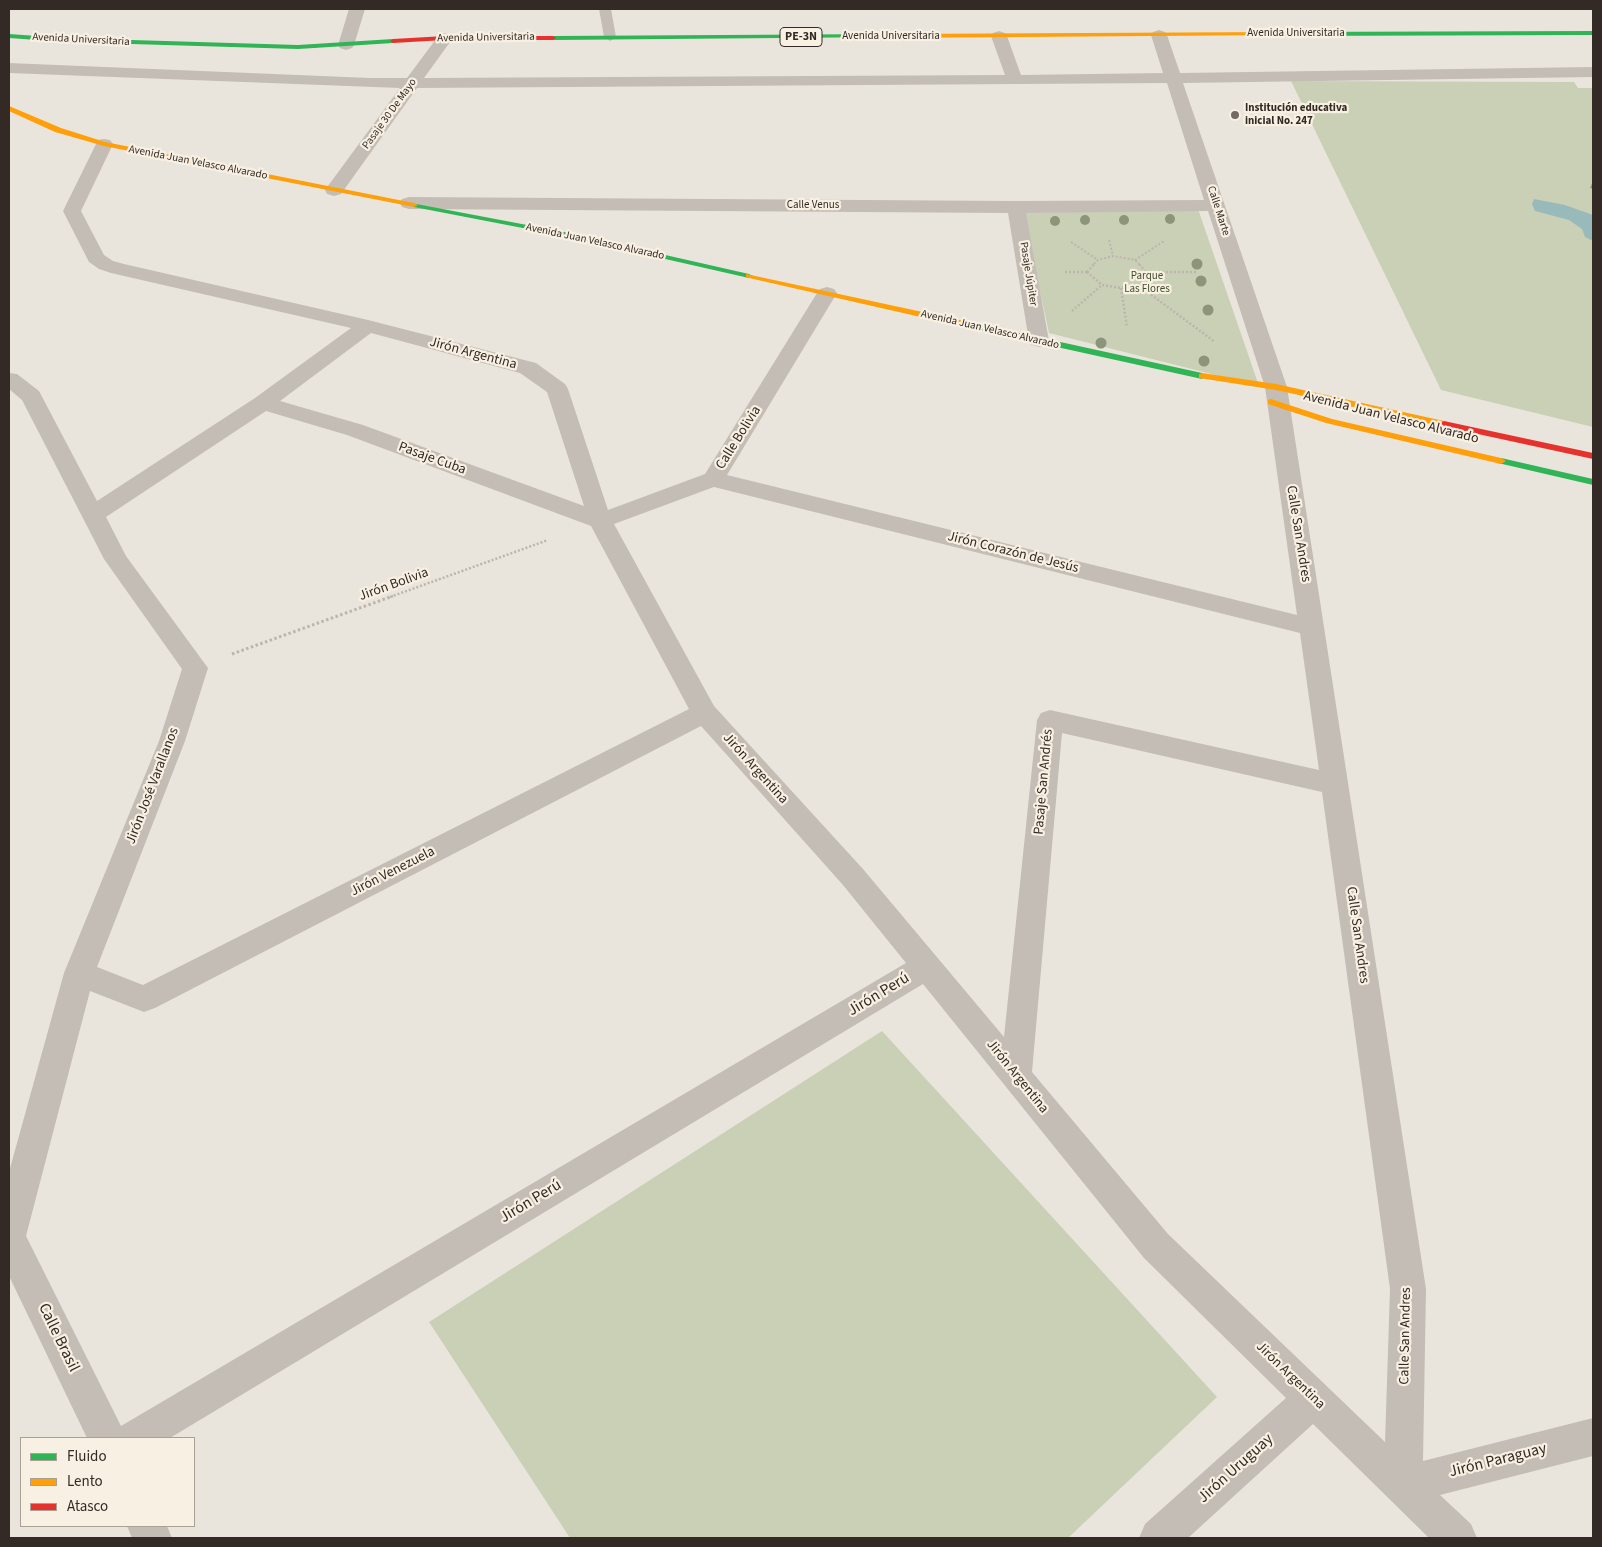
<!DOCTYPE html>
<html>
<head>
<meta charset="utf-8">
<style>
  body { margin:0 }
  #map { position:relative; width:1602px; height:1547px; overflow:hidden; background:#eae5dc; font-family:"Source Sans 3",sans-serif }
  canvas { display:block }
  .frame { position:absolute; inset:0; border:10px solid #332a25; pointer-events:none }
  .legend { position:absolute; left:20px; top:1437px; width:175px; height:90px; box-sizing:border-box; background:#f8f0e2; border:1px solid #a9a196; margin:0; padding:6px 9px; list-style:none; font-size:15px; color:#332a25 }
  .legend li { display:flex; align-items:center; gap:10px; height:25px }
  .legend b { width:25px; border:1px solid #a9a196 }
</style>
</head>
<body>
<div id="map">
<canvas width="1602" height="1547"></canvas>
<div class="frame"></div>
<ul class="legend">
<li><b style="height:6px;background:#30b455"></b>Fluido</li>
<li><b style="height:6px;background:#ff9f0a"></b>Lento</li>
<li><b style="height:6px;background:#e5322d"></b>Atasco</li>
</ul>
</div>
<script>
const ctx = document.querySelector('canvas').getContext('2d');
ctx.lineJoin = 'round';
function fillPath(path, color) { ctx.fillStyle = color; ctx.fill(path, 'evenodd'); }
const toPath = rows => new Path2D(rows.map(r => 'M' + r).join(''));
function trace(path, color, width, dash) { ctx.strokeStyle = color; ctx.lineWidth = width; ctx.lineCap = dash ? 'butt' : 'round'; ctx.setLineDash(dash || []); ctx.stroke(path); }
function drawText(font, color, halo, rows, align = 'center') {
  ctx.font = font + ' "Source Sans 3",sans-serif'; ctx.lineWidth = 4.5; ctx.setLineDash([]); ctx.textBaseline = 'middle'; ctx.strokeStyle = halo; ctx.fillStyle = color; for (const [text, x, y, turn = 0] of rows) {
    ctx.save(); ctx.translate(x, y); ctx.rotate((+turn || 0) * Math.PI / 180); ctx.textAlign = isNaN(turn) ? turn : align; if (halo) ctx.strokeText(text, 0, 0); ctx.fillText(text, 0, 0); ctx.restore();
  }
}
const green = toPath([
  [1291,81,1574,82,1578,88,1593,88,1593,427,1441,390],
  [1198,209,1259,386,1049,333,1023,213],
  [882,1031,1217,1397,1068,1538,570,1538,429,1322]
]);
const water = toPath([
  [1534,199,1565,205,1593,215,1593,241,1585,237,1582,229,1569,220,1535,211,1532,204]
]);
const pathFar2 = toPath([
  [1109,240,1113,256],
  [1071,242,1098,260],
  [1135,260,1164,241],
  [1094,264,1098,260,1113,256,1135,260,1139,264]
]);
const pathFar1 = toPath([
  [1065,272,1087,272],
  [1087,272,1102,285,1121,288,1138,285,1146,272,1138,263],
  [1087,272,1095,263],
  [1146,272,1198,272],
  [1138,285,1215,342],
  [1121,288,1127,327],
  [1072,311,1102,285],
  [390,597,548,540]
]);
const path = toPath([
  [232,654,393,596]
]);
const lane = toPath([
  [599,9,611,9,616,37,614,39,610,41,604,37,599,9]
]);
const street = toPath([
  [349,9,365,9,354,45,352,48,346,50,340,48,338,45,349,9],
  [1159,30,1165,32,1167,35,1180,73,1593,67,1593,77,1183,83,1287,387,1426,1289,1423,1461,1593,1418,1593,1456,1440,1495,1471,1524,1477,1538,1429,1538,1313,1424,1188,1538,1139,1538,1145,1524,1286,1398,1144,1258,923,984,170,1438,87,1438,9,1276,9,1172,64,973,159,741,182,669,104,559,22,400,9,389,9,373,17,374,39,391,97,501,255,398,351,328,111,273,99,269,89,262,63,211,98,140,104,139,110,140,113,144,81,211,104,255,113,261,124,264,368,320,536,363,565,384,568,389,608,510,705,474,817,293,820,289,827,287,834,289,837,293,727,475,1297,615,1265,387,1208,211,1026,213,1049,341,1046,345,1039,347,1032,345,1029,341,1008,213,409,209,402,207,400,203,402,199,409,197,1016,201,1204,200,1167,83,417,88,341,194,334,196,327,194,325,190,400,88,9,73,9,63,370,78,407,78,439,35,445,33,451,35,453,38,424,78,1005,75,991,36,993,33,999,31,1005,33,1007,36,1021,75,1163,73,1151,35,1153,32,1159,30],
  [371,333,520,373,547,392,584,506,363,425,280,401,371,333],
  [266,411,347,435,591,526,689,709,143,985,97,967,185,741,208,668,126,556,106,517,266,411],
  [714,487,1300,633,1319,770,1050,710,1041,713,1037,720,1004,1037,863,869,714,706,614,524,714,487],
  [701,726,843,885,906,963,121,1426,26,1236,90,991,144,1012,155,1008,701,726],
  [1062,733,1322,792,1390,1289,1385,1442,1168,1234,1032,1072,1062,733],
  [127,1526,167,1526,172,1538,132,1538,127,1526]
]);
const fast = toPath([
  [1593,31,1593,35,1278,36,1275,34,1278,32,1593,31],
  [9,34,65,38,298,45,393,39,396,41,393,43,298,49,65,42,9,38,9,34],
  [891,34,894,36,893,37,553,40,550,38,553,36,891,34],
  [411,203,564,232,749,274,753,276,749,278,564,236,414,207,410,205,411,203],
  [969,322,1202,373,1206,376,1202,379,966,327,965,325,969,322],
  [1501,458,1593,479,1593,485,1498,463,1498,459,1501,458]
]);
const slow = toPath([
  [1278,32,1281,34,1280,35,891,38,888,36,891,34,1278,32],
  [9,106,61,128,105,142,414,203,418,205,414,207,104,146,55,132,9,111,9,106],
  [746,274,969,322,973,325,969,328,749,278,746,278,746,274],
  [1202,373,1276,384,1444,421,1449,424,1444,427,1276,390,1199,378,1199,374,1202,373],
  [1271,399,1332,419,1501,458,1506,461,1501,464,1326,423,1268,404,1268,400,1271,399]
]);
const jam = toPath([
  [445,36,553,36,556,38,553,40,445,40,393,43,390,41,393,39,445,36],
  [1444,421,1593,453,1593,459,1441,426,1439,424,1444,421]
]);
const trees = [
  [1170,219,5],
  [1085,220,5],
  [1124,220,5],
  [1055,221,5],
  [1197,264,5.5],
  [1201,281,5.5],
  [1208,310,5.5],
  [1101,343,5.5],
  [1204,361,5.5]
];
const wall = toPath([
  [1593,181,1593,189,1590,188]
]);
const markers = [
  [1235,115,5,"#736b65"]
];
const farStreetnames = [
  ["Avenida Universitaria",1296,34],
  ["Avenida Universitaria",891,37],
  ["Avenida Universitaria",486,38,-1],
  ["Avenida Universitaria",81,40,3],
  ["Pasaje 30 De Mayo",390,114,-54],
  ["Avenida Juan Velasco Alvarado",198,163,11],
  ["Calle Venus",813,206],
  ["Calle Marte",1218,211,72],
  ["Avenida Juan Velasco Alvarado",595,242,12],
  ["Pasaje Júpiter",1028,274,81],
  ["Avenida Juan Velasco Alvarado",990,330,13]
];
const farPoinames = [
  ["Institución educativa",1245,109],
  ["inicial No. 247",1245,122]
];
const farParknames = [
  ["Parque",1147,277],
  ["Las Flores",1147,290]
];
const shields = [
  [801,37,42]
];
const shieldNames = [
  ["PE-3N",801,37]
];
const streetNames = [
  ["Jirón Argentina",473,354,15],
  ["Avenida Juan Velasco Alvarado",1391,418,14],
  ["Calle Bolivia",739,438,-58],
  ["Pasaje Cuba",432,459,20],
  ["Calle San Andres",1298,534,81],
  ["Jirón Corazón de Jesús",1013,553,14],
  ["Jirón Bolivia",394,585,-20],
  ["Jirón Argentina",755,769,48],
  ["Pasaje San Andrés",1044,782,-85],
  ["Jirón José Varallanos",153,786,-69],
  ["Jirón Venezuela",393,872,-27],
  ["Calle San Andres",1357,935,82],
  ["Jirón Argentina",1017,1077,51],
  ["Calle San Andres",1406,1336,-89],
  ["Jirón Argentina",1290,1376,44]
];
const nearStreetnames = [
  ["Jirón Perú",879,995,-31],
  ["Jirón Perú",531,1202,-31],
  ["Calle Brasil",58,1338,64],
  ["Jirón Paraguay",1498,1461,-14],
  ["Jirón Uruguay",1236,1469,-42]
];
fillPath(green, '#cad0b6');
fillPath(water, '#99babb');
trace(pathFar2, '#bcb5ae', 2, [2, 2]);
trace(pathFar1, '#bcb5ae', 2.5, [2, 2]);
trace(path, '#bcb5ae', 3, [2.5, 2.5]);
fillPath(lane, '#c3bdb6');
fillPath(street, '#c3bdb6');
fillPath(fast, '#30b455');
fillPath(slow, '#ff9f0a');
fillPath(jam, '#e5322d');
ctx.fillStyle = '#8c947a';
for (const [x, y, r] of trees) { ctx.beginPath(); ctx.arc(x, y, r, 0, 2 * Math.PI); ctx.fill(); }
fillPath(wall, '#a39288');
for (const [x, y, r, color] of markers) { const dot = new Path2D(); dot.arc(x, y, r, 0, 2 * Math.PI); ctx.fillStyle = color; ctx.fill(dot); trace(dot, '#f8f0e2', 2); }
drawText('11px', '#332a25', '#f8f0e2', farStreetnames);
drawText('bold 11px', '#332a25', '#f8f0e2', farPoinames, 'left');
drawText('11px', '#3f5129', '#f8f0e2', farParknames);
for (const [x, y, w] of shields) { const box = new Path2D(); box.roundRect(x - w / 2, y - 9.5, w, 19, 4); ctx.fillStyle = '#f8f0e2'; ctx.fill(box); trace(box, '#332a25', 1); }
drawText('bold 12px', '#332a25', null, shieldNames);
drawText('14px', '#332a25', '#f8f0e2', streetNames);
drawText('16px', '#332a25', '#f8f0e2', nearStreetnames);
</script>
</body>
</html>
